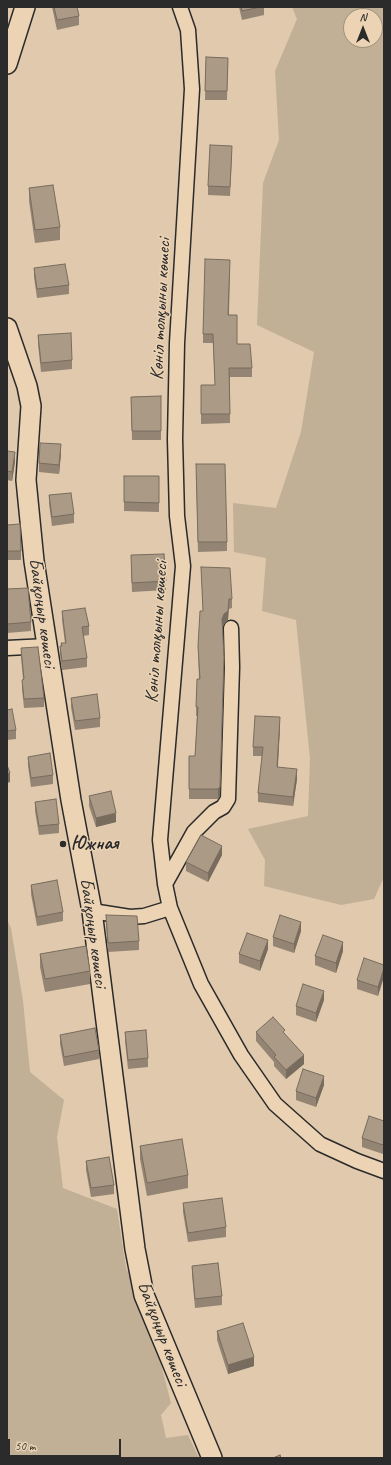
<!DOCTYPE html>
<html>
<head>
<meta charset="utf-8">
<style>
  body { margin:0 }
  #map { position:relative; width:391px; height:1465px; overflow:hidden; background:#e0c9ac; font-family:Caveat,sans-serif }
  canvas { display:block }
  .frame { position:absolute; inset:0; border:8px solid #2b2b2b; pointer-events:none }
  .north { position:absolute; left:343px; top:8px; width:40px; height:40px; box-sizing:border-box; background:#ebd3b4; border:1px solid #9e907d; border-radius:50%; rotate:0deg; font-size:11px; font-weight:700; line-height:16px; text-align:center; color:#2b2b2b }
  .north::after { content:''; display:block; margin:auto; width:14px; height:18px; background:#2b2b2b; clip-path:polygon(50% 0,100% 100%,50% 72%,0 100%) }
  .scale { position:absolute; left:8px; top:1439px; width:113px; height:18px; box-sizing:border-box; border:2px solid #2b2b2b; border-top:0; padding-left:5px; font-size:12px; line-height:14px; white-space:nowrap; color:#2b2b2b; -webkit-text-stroke:3px #ebd3b4; paint-order:stroke }
</style>
</head>
<body>
<div id="map">
<canvas width="391" height="1465"></canvas>
<div class="frame"></div>
<div class="north">N</div>
<div class="scale">50 m</div>
</div>
<script>
const ctx = document.querySelector('canvas').getContext('2d');
ctx.lineJoin = 'round';
function fillPath(path, color) { ctx.fillStyle = color; ctx.fill(path, 'evenodd'); }
const toPath = rows => new Path2D(rows.map(r => 'M' + r).join(''));
function trace(path, color, width, dash) { ctx.strokeStyle = color; ctx.lineWidth = width; ctx.lineCap = dash ? 'butt' : 'round'; ctx.setLineDash(dash || []); ctx.stroke(path); }
function drawText(font, color, halo, rows, align = 'center') {
  ctx.font = font + ' Caveat,sans-serif'; ctx.lineWidth = 3; ctx.setLineDash([]); ctx.textBaseline = 'middle'; ctx.strokeStyle = halo; ctx.fillStyle = color; for (const [text, x, y, turn = 0] of rows) {
    ctx.save(); ctx.translate(x, y); ctx.rotate((+turn || 0) * Math.PI / 180); ctx.textAlign = isNaN(turn) ? turn : align; if (halo) ctx.strokeText(text, 0, 0); ctx.fillText(text, 0, 0); ctx.restore();
  }
}
const green = toPath([
  [292,7,383,7,384,15,384,877,374,899,341,905,264,886,265,860,248,829,308,816,310,759,296,620,262,611,266,558,234,552,233,503,276,508,301,432,314,352,257,325,263,183,279,140,275,71,297,19],
  [351,16,375,16,375,40,351,40],
  [7,920,11,928,23,1001,30,1072,64,1100,57,1137,63,1188,117,1209,126,1268,150,1322,171,1403,161,1415,166,1438,188,1435,199,1458,7,1458]
]);
const street = toPath([
  [180,7,188,30,192,89,177,343,175,439,177,516,183,566,160,840,165,884,170,908,201,984,241,1055,275,1104,320,1144,357,1161,384,1171],
  [7,648,47,646],
  [165,884,194,832,214,812,223,807,228,799,232,667,231,628],
  [92,911,130,917,144,916,170,908]
]);
const secondary = toPath([
  [7,64,25,7],
  [7,328,27,386,31,406,26,480,34,561,71,800,92,911,135,1249,144,1295,212,1458]
]);
const wall = toPath([
  [52,7,77,7,79,16,79,25,57,30],
  [239,7,264,7,264,15,242,20],
  [206,57,228,58,227,100,205,100],
  [232,155,230,196,208,195,208,186],
  [29,188,60,227,60,240,35,243,29,201],
  [34,268,69,285,69,294,37,298,34,277],
  [230,270,229,315,237,344,252,368,252,377,230,377,230,423,201,424,201,385,215,385,213,343,203,343,203,334],
  [38,335,72,360,72,369,41,372,38,344],
  [161,396,161,440,132,440,131,397],
  [7,451,15,462,12,481,7,480],
  [61,453,59,474,39,472,39,463],
  [196,473,227,542,227,551,198,552],
  [124,476,159,476,159,512,124,511],
  [49,495,74,514,74,523,52,526,49,504],
  [7,525,21,551,21,560,7,560],
  [131,564,166,581,166,590,132,592],
  [201,567,232,599,232,608,229,609,228,620,224,624,223,627,220,796,218,799,189,799,189,756,195,756,197,716,196,716,196,707,199,679,198,646,203,611],
  [7,589,31,622,31,631,7,633],
  [62,611,89,626,89,635,83,636,87,658,87,667,62,670,60,655,60,646,61,646,61,643,65,643,62,620],
  [21,648,44,698,44,707,24,708,22,689,22,680,23,679,21,657],
  [71,698,100,718,100,727,75,730,71,707],
  [7,710,16,730,16,739,7,740],
  [280,727,278,767,297,779,293,806,258,802,258,793,262,756,253,756,253,747],
  [28,757,53,775,53,784,31,787,28,766],
  [89,796,116,822,96,827,89,806],
  [35,802,59,824,59,833,39,835,35,811],
  [222,855,208,882,186,871,186,862],
  [31,885,63,912,63,921,37,926,31,894],
  [106,915,139,941,139,950,108,952,106,924],
  [301,931,294,953,273,946,273,937],
  [268,949,260,971,239,963,239,954],
  [343,951,336,973,315,965,315,956],
  [40,954,90,971,90,984,45,992,40,967],
  [384,965,378,996,357,989,357,980],
  [324,1000,316,1022,296,1015,296,1006],
  [125,1032,148,1058,148,1067,128,1069,125,1041],
  [256,1032,285,1034,304,1064,286,1079,274,1066,274,1062,256,1041],
  [60,1035,99,1050,99,1059,64,1066,60,1044],
  [324,1085,316,1107,296,1100,296,1091],
  [384,1121,384,1150,383,1154,362,1147,362,1138],
  [140,1146,188,1175,188,1188,147,1196,140,1159],
  [86,1161,114,1185,114,1194,91,1197,86,1170],
  [183,1203,226,1227,226,1237,188,1242,183,1212],
  [192,1266,222,1296,222,1305,195,1308,192,1275],
  [217,1331,254,1366,228,1374,217,1340]
]);
const shadedWall = toPath([
  [61,444,61,453,59,474,59,465],
  [15,452,15,462,12,481,12,472],
  [229,599,228,620,224,624,222,628,222,619],
  [224,667,220,796,218,799,218,789],
  [280,717,280,727,277,776,277,767],
  [297,769,297,779,293,806,293,797],
  [10,773,10,782,7,783,7,774],
  [116,813,116,822,96,827,96,818],
  [222,846,222,855,208,882,208,873],
  [301,922,301,931,294,953,294,944],
  [268,940,268,949,260,971,260,961],
  [343,942,343,951,336,973,336,963],
  [384,968,384,977,378,996,378,987],
  [324,991,324,1000,316,1022,316,1013],
  [304,1055,304,1064,286,1079,286,1070],
  [324,1076,324,1085,316,1107,316,1098],
  [384,1141,384,1150,383,1154,383,1145],
  [254,1357,254,1366,228,1374,228,1365]
]);
const building = toPath([
  [54,7,77,7,79,16,57,20,54,7],
  [241,7,260,7,242,11,241,7],
  [206,57,228,58,227,91,205,91,206,57],
  [210,145,232,146,230,187,208,186,210,145],
  [53,185,60,227,35,230,29,188,53,185],
  [205,259,230,260,228,315,237,315,237,344,250,344,252,368,229,368,230,414,201,414,201,385,215,385,213,334,203,334,205,259],
  [65,264,69,285,37,289,34,268,65,264],
  [71,333,72,360,41,363,38,335,71,333],
  [161,396,161,431,132,431,131,397,161,396],
  [40,443,61,444,59,465,39,463,40,443],
  [7,451,15,452,12,472,7,471,7,451],
  [196,464,225,464,227,542,198,542,196,464],
  [124,476,159,476,159,503,124,502,124,476],
  [71,493,74,514,52,517,49,495,71,493],
  [20,524,21,551,7,551,7,525,20,524],
  [164,554,166,581,132,583,131,555,164,554],
  [201,567,230,568,232,599,229,599,228,611,224,614,222,619,224,658,220,787,218,789,189,789,189,756,195,756,198,707,196,707,197,679,200,679,198,646,200,611,203,611,201,567],
  [28,588,31,622,7,624,7,589,28,588],
  [85,608,89,626,82,627,87,658,62,661,60,646,62,646,61,643,66,643,62,611,85,608],
  [38,647,44,698,24,699,22,680,24,679,21,648,38,647],
  [97,694,100,718,75,721,71,698,97,694],
  [12,709,16,730,7,731,7,710,12,709],
  [255,716,280,717,277,767,297,769,293,797,258,793,263,747,253,747,255,716],
  [50,753,53,775,31,778,28,757,50,753],
  [7,765,10,773,7,774,7,765],
  [111,791,116,813,96,818,89,796,111,791],
  [56,799,59,824,39,826,35,802,56,799],
  [201,835,222,846,208,873,186,862,201,835],
  [57,880,63,912,37,917,31,885,57,880],
  [106,915,137,916,139,941,108,943,106,915],
  [280,915,301,922,294,944,273,937,280,915],
  [247,933,268,940,260,961,239,954,247,933],
  [323,935,343,942,336,963,315,956,323,935],
  [86,946,90,971,45,979,40,954,86,946],
  [364,958,384,965,384,968,378,987,357,980,364,958],
  [303,984,324,991,316,1013,296,1006,303,984],
  [273,1017,285,1030,283,1032,304,1055,286,1070,274,1057,276,1055,256,1032,273,1017],
  [95,1028,99,1050,64,1057,60,1035,95,1028],
  [146,1030,148,1058,128,1060,125,1032,146,1030],
  [303,1069,324,1076,316,1098,296,1091,303,1069],
  [369,1116,384,1121,384,1141,383,1145,362,1138,369,1116],
  [182,1139,188,1175,147,1183,140,1146,182,1139],
  [109,1157,114,1185,91,1188,86,1161,109,1157],
  [222,1198,226,1227,188,1233,183,1203,222,1198],
  [218,1263,222,1296,195,1299,192,1266,218,1263],
  [243,1323,254,1357,228,1365,217,1331,243,1323],
  [280,1455,281,1458,273,1458,280,1455]
]);
const markers = [
  [63,844,4,"#2b2b2b"]
];
const streetNames = [
  ["Көніл толқыны көшесі",161,309,-87],
  ["Байқоңыр көшесі",42,613,82],
  ["Көніл толқыны көшесі",157,632,-86],
  ["Байқоңыр көшесі",93,933,82],
  ["Байқоңыр көшесі",162,1334,69]
];
const poiNames = [
  ["Южная",71,844]
];
fillPath(green, '#c1af96');
trace(street, '#2b2b2b', 17);
trace(secondary, '#2b2b2b', 22);
trace(street, '#ebd3b4', 14);
trace(secondary, '#ebd3b4', 19);
fillPath(wall, '#938473');
fillPath(shadedWall, '#786c5e');
fillPath(building, '#ab9a86');
trace(building, '#786c5e', 1);
for (const [x, y, r, color] of markers) { const dot = new Path2D(); dot.arc(x, y, r, 0, 2 * Math.PI); ctx.fillStyle = color; ctx.fill(dot); trace(dot, '#ebd3b4', 1.5); }
drawText('19px', '#2b2b2b', '#ebd3b4', streetNames);
drawText('bold 19px', '#2b2b2b', '#ebd3b4', poiNames, 'left');
</script>
</body>
</html>
